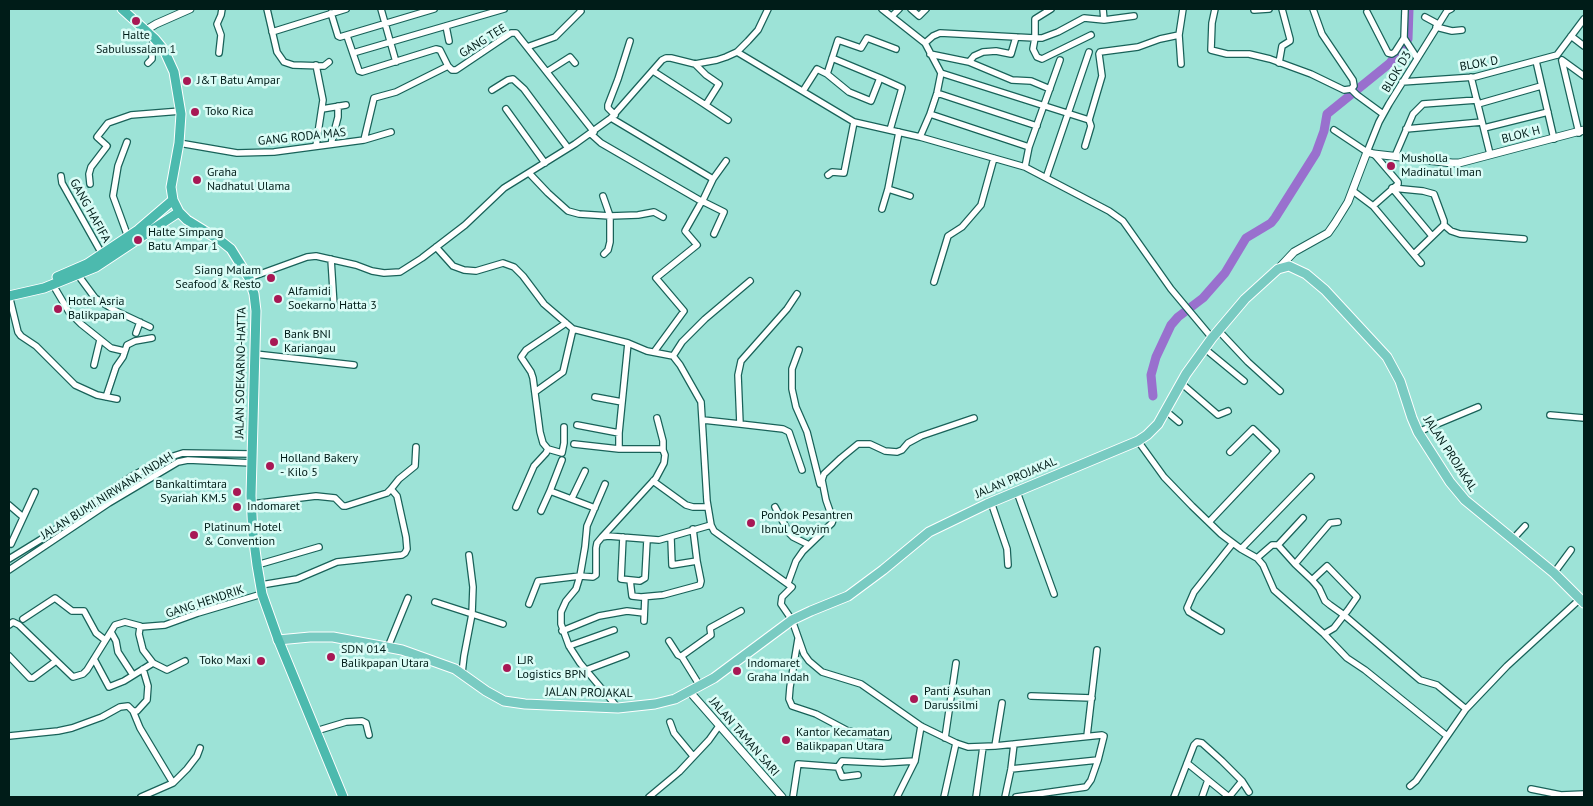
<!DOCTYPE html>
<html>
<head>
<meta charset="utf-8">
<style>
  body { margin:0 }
  #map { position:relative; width:1593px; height:806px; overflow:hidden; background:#9de3d7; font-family:"PT Sans",sans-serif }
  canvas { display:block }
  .frame { position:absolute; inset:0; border:10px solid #001c18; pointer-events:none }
</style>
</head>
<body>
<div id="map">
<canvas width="1593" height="806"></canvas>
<div class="frame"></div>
</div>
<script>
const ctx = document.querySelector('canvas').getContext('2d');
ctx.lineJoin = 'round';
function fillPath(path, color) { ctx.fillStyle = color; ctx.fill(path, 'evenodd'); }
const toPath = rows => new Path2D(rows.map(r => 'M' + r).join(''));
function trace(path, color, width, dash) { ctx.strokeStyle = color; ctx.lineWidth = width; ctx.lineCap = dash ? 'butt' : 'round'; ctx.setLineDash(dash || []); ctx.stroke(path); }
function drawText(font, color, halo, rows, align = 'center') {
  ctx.font = font + ' "PT Sans",sans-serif'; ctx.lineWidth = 5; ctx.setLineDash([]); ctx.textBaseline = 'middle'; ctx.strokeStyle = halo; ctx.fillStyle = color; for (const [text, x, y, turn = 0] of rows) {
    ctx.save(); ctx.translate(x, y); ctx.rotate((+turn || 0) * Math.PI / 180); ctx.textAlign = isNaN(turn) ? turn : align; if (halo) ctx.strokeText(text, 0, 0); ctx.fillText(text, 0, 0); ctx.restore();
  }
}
const green = toPath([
  [177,457,178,459,9,563,9,556,137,476,166,460]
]);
const river = toPath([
  [1153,396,1151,375,1156,357,1171,325,1178,317,1203,298,1225,273,1246,238,1271,223,1275,218,1316,153,1324,131,1327,114,1390,63,1408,39,1409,9]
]);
const minor = toPath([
  [267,9,277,52,284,62,293,65,324,66,329,62],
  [381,9,396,62],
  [882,9,925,43,941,73,937,93,930,114,1029,147],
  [911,9,919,16,926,9],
  [1215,9,1212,23,1211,50,1227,54,1249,54,1270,59,1311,74,1344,90,1351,89],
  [1313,9,1322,34,1353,80,1354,86,1351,89,1357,95,1383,114],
  [1405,9,1404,38,1417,58],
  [1254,10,1269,9],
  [1367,12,1388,53,1392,54,1395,52,1404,38],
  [331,13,338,36,340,37,434,9],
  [892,16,899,9],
  [1425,17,1438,24],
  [1104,20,1134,16],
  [446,26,449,41],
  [1436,27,1452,31,1462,30],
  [272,32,346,9],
  [1091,35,1042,59,1037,57,1033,49,1035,38,1042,38,1058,32,1084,18,1104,20,1103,9],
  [347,36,359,71,362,72,436,49,440,50,448,66,452,70,456,70,511,33,516,33,594,132],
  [1571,36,1584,46],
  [925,43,933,36,940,33,1035,38,1035,19,1051,9],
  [527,47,555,37,581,11,580,9],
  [737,52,854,122,920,137,1025,167,1109,211,1123,221,1128,228,1171,289,1212,338],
  [219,53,221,35,217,24,221,15,222,9],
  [353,53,504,9],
  [930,54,969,62,1012,80,1031,81,1050,89],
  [1557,55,1584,19],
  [832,58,880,78],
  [1562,60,1584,76],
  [1536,61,1554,139],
  [1562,61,1579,133],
  [969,62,974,56,983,52,996,51,1011,54,1016,37],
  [148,63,152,59,152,45,155,39],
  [1279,63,1282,46,1290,41,1290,39,1282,9],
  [1181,64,1179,35,1183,9],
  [316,65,323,100,316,146],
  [548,71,570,57,575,63],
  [653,71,704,104,707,103,719,84,706,75,695,64],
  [941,73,1089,120,1091,126,1085,146],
  [827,74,849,92,871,101,880,78,902,88,890,130],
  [1471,77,1490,154],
  [1402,82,1475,77,1557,55],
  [492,90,508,80,513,79,524,89,568,148],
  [803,91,817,69,827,74,838,40,861,48,867,38,896,49],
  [937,93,1037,126],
  [704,104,728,120],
  [1478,104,1541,86],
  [322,109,346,105],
  [506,109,545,163],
  [615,115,608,108,608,105,618,79,630,41],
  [611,118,713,179,726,161],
  [1089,120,1102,76,1099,54,1100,52,1138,47,1160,39,1179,35],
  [1484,128,1548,112],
  [1406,129,1482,122],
  [1334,130,1367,152,1379,122,1389,104,1447,11,1451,9],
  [591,134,601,143,701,201,703,200,713,179],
  [920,137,930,114],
  [364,140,391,132],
  [127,142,118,166,113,196,128,237],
  [179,143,237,153,274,152,364,140,374,98,396,92,448,66],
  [331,144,338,117,338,106],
  [1395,156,1413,114,1423,104,1477,100],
  [1025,167,1029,147,1060,60],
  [529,173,548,193,568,211,579,214,610,216,638,215,654,212,663,217],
  [828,175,832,172,844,173,854,122],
  [61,176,62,183,102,254],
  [1046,178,1089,52],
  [90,184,89,174,91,167,107,146,97,137,108,123,131,115,181,111],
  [1392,188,1423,191,1434,194,1444,221,1444,225,1414,254],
  [1392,188,1432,236],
  [888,189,910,196],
  [1353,191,1373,206,1421,263],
  [603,196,610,216,610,242,608,250,604,254],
  [1373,206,1398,184,1398,182,1374,154],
  [882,209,888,189,899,132],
  [1444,225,1451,231,1460,234,1524,239],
  [436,247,453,266,464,270,476,271,503,263,514,267,523,276,544,304,573,329,628,343,647,351,673,356,680,365,701,402,707,501,711,525,714,531,792,587,782,597,781,604,792,620,804,654,809,661,822,672,861,684,921,726,956,743,968,747,995,746,1102,735,1104,736,1098,760,1091,780,1086,787,1016,797],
  [331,259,334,306],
  [78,275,95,298,116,311,150,327],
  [249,278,307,257,316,256,356,265,372,271,384,273,400,272,422,258,465,225,504,188,575,144,611,118,662,60,666,58,671,58,695,64,717,60,726,57,737,52,748,41,758,30,768,9],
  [934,282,948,236,962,227,981,205,994,158],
  [53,285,69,312,81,324,111,348,124,351],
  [9,295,18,332,21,336,36,346,75,385,97,395,117,399],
  [1218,330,1248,362,1280,391],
  [136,333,140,322],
  [1204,348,1244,381],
  [799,350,792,369,792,389,796,407,807,432,820,484],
  [654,352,684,311,656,278,697,245,685,231,702,201,724,212,714,234],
  [255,354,354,365],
  [673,356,682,342,705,319,750,281],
  [94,365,100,340],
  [1181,383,1218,415,1228,411],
  [535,392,563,372,573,329],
  [106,397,116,367,123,357,127,345,135,341,152,338],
  [595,397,622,402],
  [1166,411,1179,422],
  [1550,415,1584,418],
  [657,418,663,441,663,450],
  [703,420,740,424,738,375,741,361,787,309,797,294],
  [740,424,783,429,789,432,802,470],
  [577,425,619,433],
  [1418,432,1478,407],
  [1138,441,1164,477,1192,506,1221,534,1241,549,1311,477],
  [574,444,619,449],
  [548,449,562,453,564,443,564,427],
  [562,460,550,491,595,508],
  [653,481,686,505,693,507,708,507],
  [391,489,399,479,415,466,416,447],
  [1017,492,1054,594],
  [572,498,585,471],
  [991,502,1007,549,1008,565],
  [252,504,316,496,335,498,343,506,346,506,387,493,391,489,397,496,406,537,407,549,405,553,402,555,337,562,297,579,261,585],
  [9,505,23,517],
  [516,507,534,466,546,453,548,449,543,443,540,432,533,378,531,372,521,357,526,350,566,323],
  [775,507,789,533,793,537,809,545],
  [541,511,550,491],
  [1209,522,1276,451,1253,429,1230,452],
  [602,537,656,478,664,463,665,455,663,450,661,449,619,449,619,433,628,343],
  [623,537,621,579,640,581,645,578,647,540],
  [671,538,672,565,697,561],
  [1513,539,1525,526],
  [11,544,35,492],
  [1278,545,1303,518],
  [1241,549,1257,558],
  [9,559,40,540,132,476,164,459,183,453,252,454],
  [1295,564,1330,523,1338,522],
  [257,565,319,547],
  [9,570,109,503,178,462,188,460,252,463],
  [1554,573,1571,550],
  [630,580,632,596,641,597,663,595,700,585,701,581,697,561,693,529],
  [1312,580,1327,566,1357,597,1348,610,1344,615,1334,628,1324,634,1274,590,1263,565,1257,558,1272,545,1278,545,1295,564,1312,580,1319,588,1325,601,1330,605,1344,615,1420,680,1437,685,1466,709],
  [788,583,796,561,803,551,832,523,833,520,826,500,822,480,824,474,841,458,858,444,870,444,885,451,897,452,902,450,908,443,921,436,974,418],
  [435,602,503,624],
  [529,604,538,581,580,576,585,547,587,526,605,484],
  [23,619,55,598,72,611,84,611,96,633,105,640],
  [644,621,645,597],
  [9,625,13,622,19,625,73,677,83,674,87,670,115,625,125,622,140,626],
  [562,631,599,616,627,611,644,613],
  [1221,631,1189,612,1187,608,1194,592,1233,543],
  [111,632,116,641,118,652,133,675],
  [1324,634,1347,658,1365,670,1447,736],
  [798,639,790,687,789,699,792,706,816,714,848,731,862,734,888,737],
  [669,641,678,655,682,657],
  [569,646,614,630],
  [388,647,408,598],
  [9,656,30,678,33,678,56,661],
  [94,659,109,687,124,681,153,663],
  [185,661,167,670,153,663,143,650,139,634,140,627,165,625,198,613,262,594],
  [586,670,626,655],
  [462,673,464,656,472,614,473,587,469,555],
  [700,686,682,657,683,655,711,635,710,628,741,611],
  [1031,696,1092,698],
  [618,708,580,663,569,646,561,624,561,612,566,601,576,589,580,576,593,577,596,575,596,548,597,543,602,537,608,536,659,540,711,525],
  [133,711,140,728,173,783],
  [670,722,674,733,693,756],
  [316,731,346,722,362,721,366,723,369,735],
  [9,736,58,731,72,728,102,717,120,707,128,706,133,711,137,711,147,700,148,686,143,669],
  [1087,736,1097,650],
  [945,738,956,663],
  [995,746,1002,703],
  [1187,763,1208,780,1202,797],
  [838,767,842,777,858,775],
  [1011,769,1098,760],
  [1208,780,1229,797],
  [1410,786,1416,781,1466,709,1507,666,1580,599],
  [1531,789,1561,795,1584,794],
  [141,797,173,783,187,769,197,756,200,748],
  [649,797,679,772,709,740,719,726],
  [793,797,798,764,838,767,842,761,883,763,915,761],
  [897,797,915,761,921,726],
  [944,797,956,743],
  [976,797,983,747],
  [1005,797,1011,769,1014,744],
  [1174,797,1194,745,1197,742,1202,743,1222,761,1242,781,1249,792],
  [1229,797,1242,781]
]);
const tertiary = toPath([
  [146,30,156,24,190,9],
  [1278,269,1294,252,1328,233,1335,223,1348,202,1367,152,1374,154,1452,163,1459,163,1584,130],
  [690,692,782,797]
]);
const primary = toPath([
  [278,640,310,637,333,637,402,650,455,669,486,691,504,701,525,704,618,708,655,704,675,699,714,678,792,620,811,611,848,596,883,570,929,532,987,504,1138,441,1147,435,1158,424,1186,374,1212,338,1245,299,1278,269,1289,266,1306,274,1325,290,1387,357,1400,381,1412,418,1418,432,1450,482,1465,500,1554,573,1584,603]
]);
const trunk = toPath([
  [122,9,155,39,164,50,174,72,181,114,179,143,171,187,173,200,179,212,187,220,221,241,231,249,249,278,254,294,256,311,251,496,253,534,257,565,262,594,278,639,343,797],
  [57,277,87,264,138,230,173,200],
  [9,296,44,288,96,267,179,212]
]);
const markers = [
  [136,21,5,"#a81855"],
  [187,81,5,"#a81855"],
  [195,112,5,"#a81855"],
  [1391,166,5,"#a81855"],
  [197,180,5,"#a81855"],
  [138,240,5,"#a81855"],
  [271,278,5,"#a81855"],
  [278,299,5,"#a81855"],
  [58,309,5,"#a81855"],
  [274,342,5,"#a81855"],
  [270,466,5,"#a81855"],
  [237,492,5,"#a81855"],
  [237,507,5,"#a81855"],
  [751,523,5,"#a81855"],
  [194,535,5,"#a81855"],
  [331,657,5,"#a81855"],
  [261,661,5,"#a81855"],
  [507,668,5,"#a81855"],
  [737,671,5,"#a81855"],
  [914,699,5,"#a81855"],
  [786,740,5,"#a81855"]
];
const poiNames = [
  ["Halte",136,36,"center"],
  ["Sabulussalam 1",136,50,"center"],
  ["J&T Batu Ampar",197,81],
  ["Toko Rica",205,112],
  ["Musholla",1401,159],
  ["Madinatul Iman",1401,173],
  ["Graha",207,173],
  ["Nadhatul Ulama",207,187],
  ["Halte Simpang",148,233],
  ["Batu Ampar 1",148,247],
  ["Siang Malam",261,271,"right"],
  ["Seafood & Resto",261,285,"right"],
  ["Alfamidi",288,292],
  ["Soekarno Hatta 3",288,306],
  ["Hotel Asria",68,302],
  ["Balikpapan",68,316],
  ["Bank BNI",284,335],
  ["Kariangau",284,349],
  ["Holland Bakery",280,459],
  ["- Kilo 5",280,473],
  ["Bankaltimtara",227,485,"right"],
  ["Syariah KM.5",227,499,"right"],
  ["Indomaret",247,507],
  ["Pondok Pesantren",761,516],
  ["Ibnul Qoyyim",761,530],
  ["Platinum Hotel",204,528],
  ["& Convention",204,542],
  ["SDN 014",341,650],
  ["Balikpapan Utara",341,664],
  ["Toko Maxi",251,661,"right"],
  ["LJR",517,661],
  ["Logistics BPN",517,675],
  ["Indomaret",747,664],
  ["Graha Indah",747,678],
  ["Panti Asuhan",924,692],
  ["Darussilmi",924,706],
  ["Kantor Kecamatan",796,733],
  ["Balikpapan Utara",796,747]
];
const streetNames = [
  ["GANG TEE",483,41,-32],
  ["BLOK D",1479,64,-10],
  ["BLOK D3",1397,72,-59],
  ["BLOK H",1521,135,-14],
  ["GANG RODA MAS",302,137,-6],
  ["GANG HAFIFA",90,211,61],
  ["JALAN SOEKARNO-HATTA",241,373,-89],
  ["JALAN PROJAKAL",1450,454,57],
  ["JALAN PROJAKAL",1016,478,-23],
  ["JALAN BUMI NIRWANA INDAH",107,496,-32],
  ["GANG HENDRIK",205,602,-18],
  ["JALAN PROJAKAL",589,693,1],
  ["JALAN TAMAN SARI",744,737,49]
];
fillPath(green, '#eea4b7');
trace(river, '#9970ce', 9);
trace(minor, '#196259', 8);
trace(tertiary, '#196259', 9);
trace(primary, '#fff', 11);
trace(trunk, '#fff', 11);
trace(minor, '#fff', 5.5);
trace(tertiary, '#fff', 7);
trace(primary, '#79cbc2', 9);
trace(trunk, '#4cbaae', 9);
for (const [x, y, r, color] of markers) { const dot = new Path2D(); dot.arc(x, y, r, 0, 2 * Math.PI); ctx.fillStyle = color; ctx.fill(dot); trace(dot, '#dafcf6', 2); }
drawText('12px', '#001c18', '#dafcf6', poiNames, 'left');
drawText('12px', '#001c18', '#dafcf6', streetNames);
</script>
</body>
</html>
